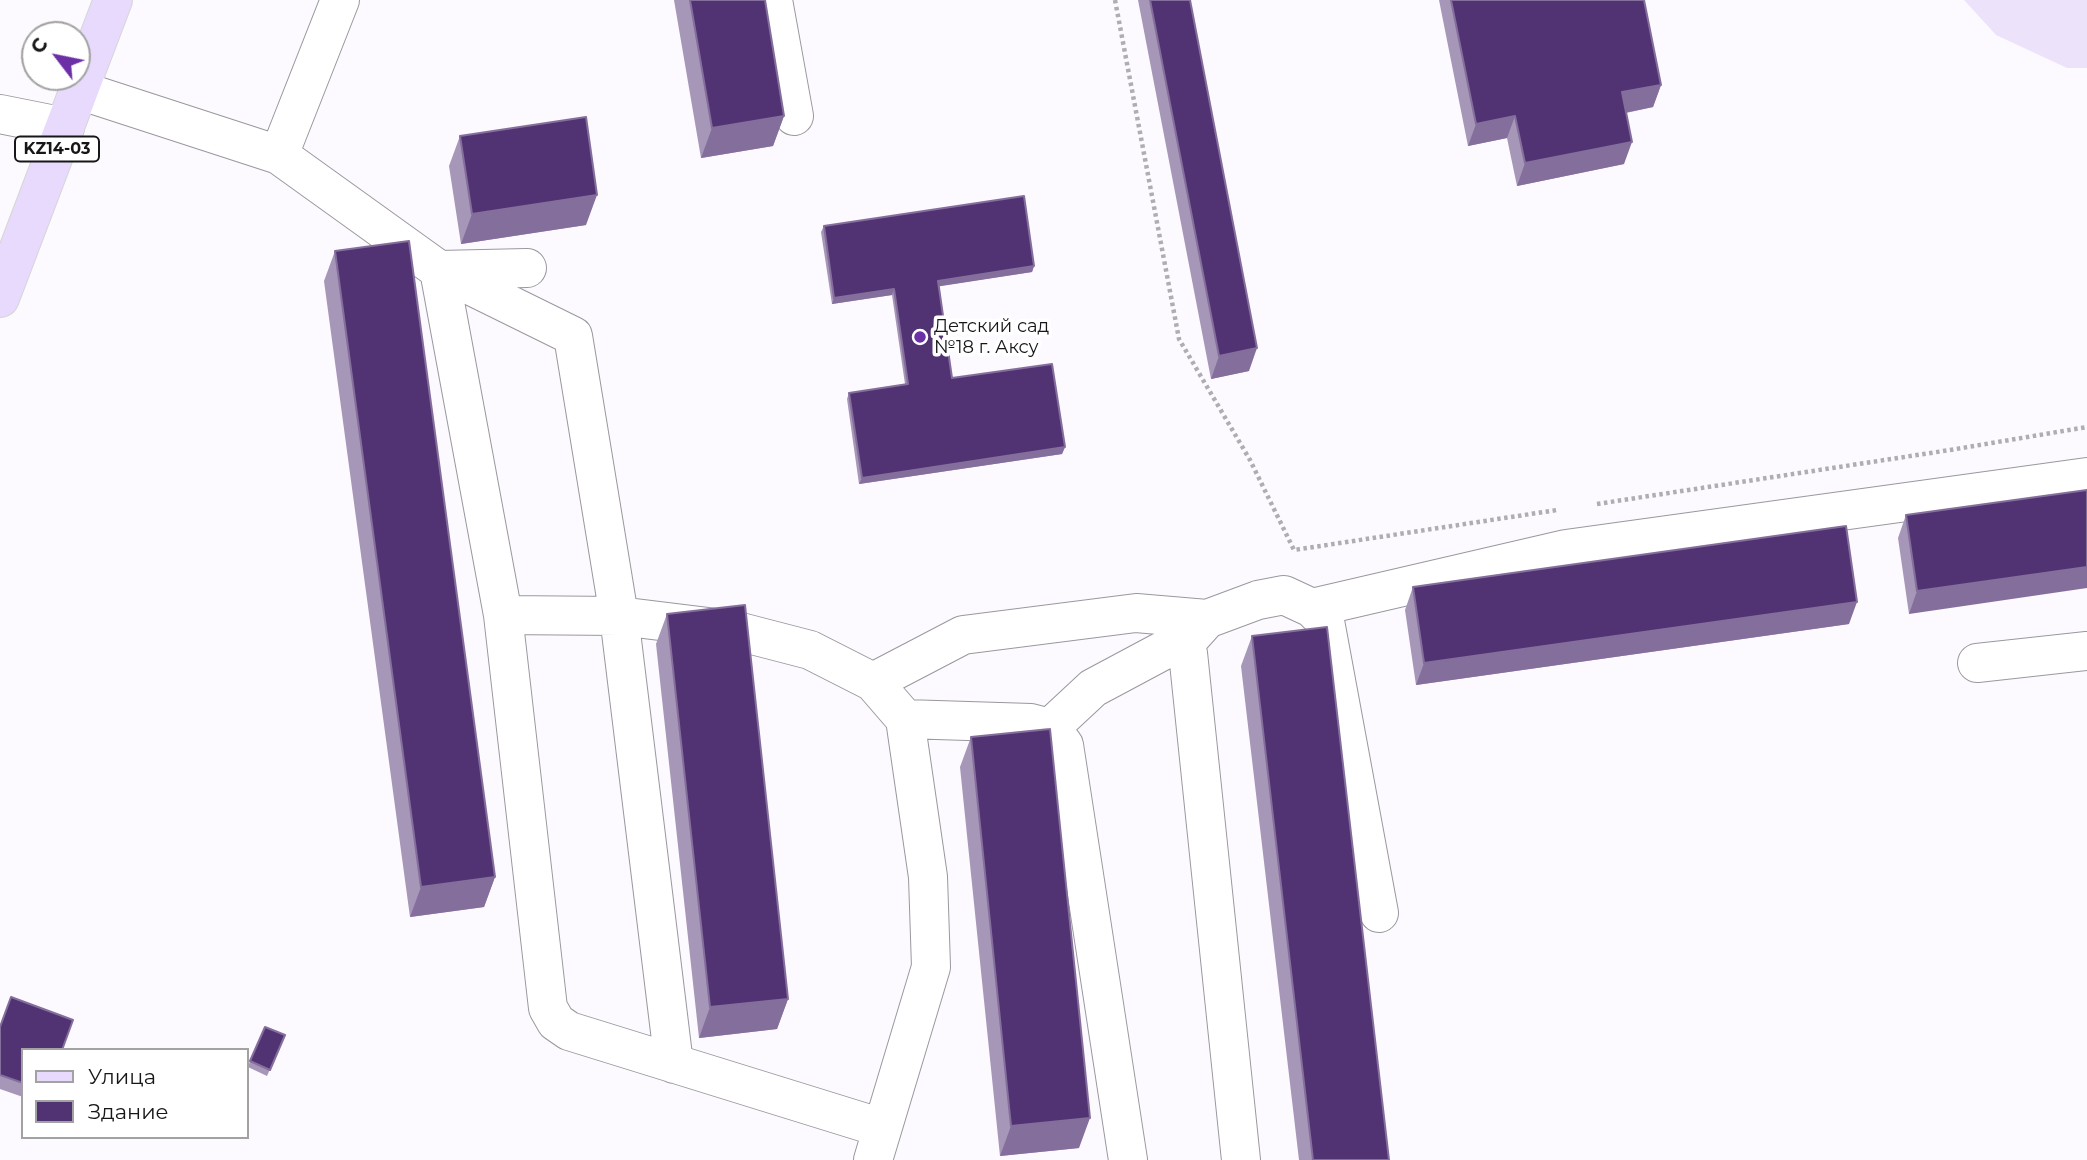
<!DOCTYPE html>
<html>
<head>
<meta charset="utf-8">
<style>
  body { margin:0 }
  #map { position:relative; width:2087px; height:1160px; overflow:hidden; background:#fcf9ff; font-family:Montserrat,sans-serif }
  canvas { display:block }
  .legend { position:absolute; left:21px; top:1048px; width:228px; height:91px; box-sizing:border-box; background:#fff; border:2px solid #a2a2a3; margin:0; padding:9px 12px; list-style:none; font-size:21px; color:#171619 }
  .legend li { display:flex; align-items:center; gap:14px; height:35px }
  .legend b { width:35px; border:2px solid #a2a2a3 }
  .north { position:absolute; left:21px; top:21px; width:70px; height:70px; box-sizing:border-box; background:#fff; border:2px solid #a2a2a3; border-radius:50%; rotate:302deg; font-size:19px; font-weight:700; line-height:28px; text-align:center; color:#171619 }
  .north::after { content:''; display:block; margin:auto; width:24px; height:32px; background:#6d2fa5; clip-path:polygon(50% 0,100% 100%,50% 72%,0 100%) }
</style>
</head>
<body>
<div id="map">
<canvas width="2087" height="1160"></canvas>
<ul class="legend">
<li><b style="height:9px;background:#e8dafc"></b>Улица</li>
<li><b style="height:19px;background:#513272"></b>Здание</li>
</ul>
<div class="north">С</div>
</div>
<script>
const ctx = document.querySelector('canvas').getContext('2d');
ctx.lineJoin = 'round';
function fillPath(path, color) { ctx.fillStyle = color; ctx.fill(path, 'evenodd'); }
const toPath = rows => new Path2D(rows.map(r => 'M' + r).join(''));
function trace(path, color, width, dash) { ctx.strokeStyle = color; ctx.lineWidth = width; ctx.lineCap = dash ? 'butt' : 'round'; ctx.setLineDash(dash || []); ctx.stroke(path); }
function drawText(font, color, halo, rows, align = 'center') {
  ctx.font = font + ' Montserrat,sans-serif'; ctx.lineWidth = 7; ctx.setLineDash([]); ctx.textBaseline = 'middle'; ctx.strokeStyle = halo; ctx.fillStyle = color; for (const [text, x, y, turn = 0] of rows) {
    ctx.save(); ctx.translate(x, y); ctx.rotate((+turn || 0) * Math.PI / 180); ctx.textAlign = isNaN(turn) ? turn : align; if (halo) ctx.strokeText(text, 0, 0); ctx.fillText(text, 0, 0); ctx.restore();
  }
}
const green = toPath([
  [1964,0,2087,0,2087,68,2067,68,1996,35]
]);
const path = toPath([
  [1115,0,1179,339,1250,460,1294,550,1557,510],
  [1597,504,1950,450,2087,427]
]);
const minor = toPath([
  [773,0,794,116],
  [79,90,279,155,439,270,573,336,619,616,674,1064],
  [0,114,65,127],
  [279,155,340,0],
  [527,268,439,270,503,615,548,1008,556,1022,569,1031,882,1128],
  [1312,608,1566,549,2087,477],
  [503,615,619,616,733,630,810,650,873,682,905,719,928,877,931,967,873,1160],
  [1180,649,1207,619,1258,600,1284,595,1312,608,1325,621,1379,913],
  [1977,663,2087,651],
  [873,682,963,635,1136,613,1207,619],
  [905,719,1031,723,1050,728,1064,745,1128,1160],
  [1050,728,1093,688,1166,649,1180,649,1188,653,1241,1160]
]);
const major = toPath([
  [0,298,113,0]
]);
const wall = toPath([
  [674,0,765,0,784,116,773,146,701,158],
  [1138,0,1190,0,1249,371,1211,379],
  [1439,0,1644,0,1661,85,1653,107,1626,113,1624,164,1517,186,1507,138,1468,146],
  [460,136,586,225,461,244,449,166],
  [824,226,1034,266,1032,272,939,286,952,378,1065,447,1062,454,859,484,847,399,849,393,905,384,892,295,832,304,821,232],
  [335,251,495,877,484,907,410,917,324,281],
  [2087,490,1909,614,1898,538,1906,515],
  [1413,587,1849,624,1416,685,1405,610],
  [667,614,788,999,777,1029,699,1038,656,644],
  [1252,636,1389,1160,1299,1160,1241,666],
  [971,737,1079,1148,1000,1156,960,767],
  [0,1027,23,1050,23,1097,0,1089],
  [282,1042,267,1076,248,1067,250,1061]
]);
const shadedWall = toPath([
  [1661,85,1653,107,1614,115,1622,92],
  [784,116,773,146,701,158,712,128],
  [1515,116,1507,138,1468,146,1476,124],
  [1632,142,1624,164,1517,186,1525,163],
  [597,195,586,225,461,244,472,214],
  [1034,266,1032,272,935,287,938,281],
  [894,289,892,295,832,304,834,298],
  [1257,348,1249,371,1211,379,1219,356],
  [1065,447,1062,454,859,484,862,478],
  [2087,567,2087,588,1909,614,1917,591],
  [1857,602,1849,624,1416,685,1424,663],
  [495,877,484,907,410,917,421,887],
  [788,999,777,1029,699,1038,710,1007],
  [1090,1118,1079,1148,1000,1156,1011,1126]
]);
const building = toPath([
  [690,0,765,0,784,116,712,128,690,0],
  [1150,0,1190,0,1257,348,1219,356,1150,0],
  [1451,0,1644,0,1661,85,1622,92,1632,142,1525,163,1515,116,1476,124,1451,0],
  [586,117,597,195,472,214,460,136,586,117],
  [1024,196,1034,266,938,281,952,378,1052,364,1065,447,862,478,849,393,908,384,894,289,834,298,824,226,1024,196],
  [409,241,495,877,421,887,335,251,409,241],
  [2087,490,2087,567,1917,591,1906,515,2087,490],
  [1846,526,1857,602,1424,663,1413,587,1846,526],
  [745,605,788,999,710,1007,667,614,745,605],
  [1327,627,1389,1160,1313,1160,1252,636,1327,627],
  [1050,729,1090,1118,1011,1126,971,737,1050,729],
  [11,997,73,1020,62,1050,23,1050,23,1083,0,1075,0,1027,11,997],
  [265,1027,285,1035,270,1070,250,1061,265,1027]
]);
const markers = [
  [920,337,7,"#6d2fa5"]
];
const shields = [
  [57,149,84]
];
const shieldNames = [
  ["KZ14-03",57,149]
];
const poiNames = [
  ["Детский сад",934,327],
  ["№18 г. Аксу",934,348]
];
fillPath(green, '#ece3fa');
trace(minor, '#9a989e', 40);
trace(major, '#d5d5d6', 40);
trace(path, '#afadb2', 4.5, [3.5, 3.5]);
trace(minor, '#fff', 38);
trace(major, '#e8dafc', 38);
fillPath(wall, '#a696b8');
fillPath(shadedWall, '#846e9c');
fillPath(building, '#513272');
trace(building, '#846e9c', 2);
for (const [x, y, r, color] of markers) { const dot = new Path2D(); dot.arc(x, y, r, 0, 2 * Math.PI); ctx.fillStyle = color; ctx.fill(dot); trace(dot, '#fff', 2.5); }
for (const [x, y, w] of shields) { const box = new Path2D(); box.roundRect(x - w / 2, y - 12.5, w, 25, 5); ctx.fillStyle = '#fff'; ctx.fill(box); trace(box, '#171619', 2); }
drawText('bold 16px', '#171619', null, shieldNames);
drawText('18px', '#171619', '#fff', poiNames, 'left');
</script>
</body>
</html>
